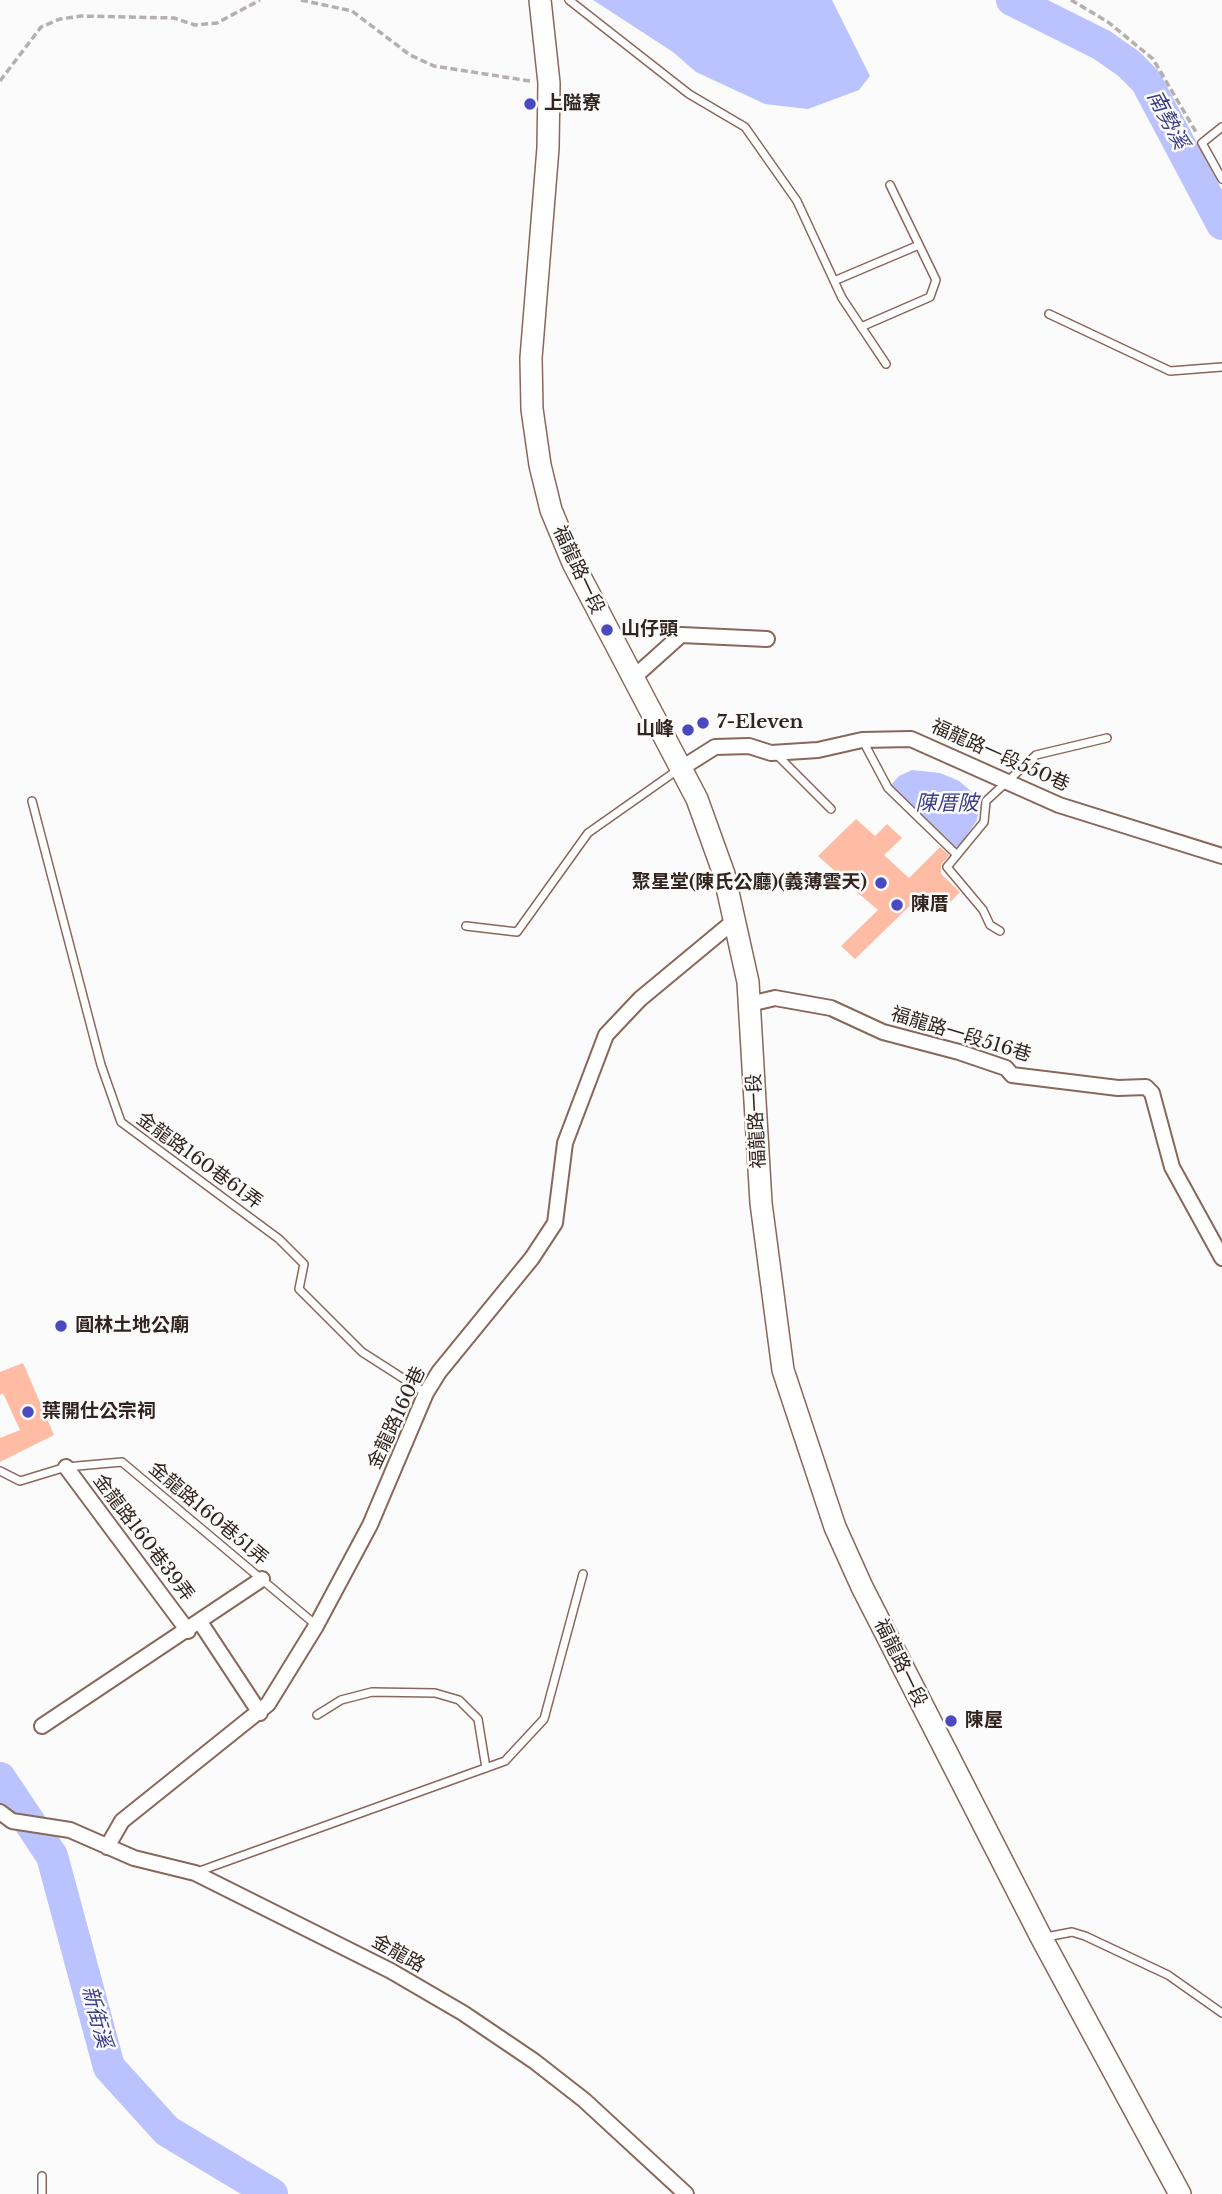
<!DOCTYPE html>
<html>
<head>
<meta charset="utf-8">
<style>
  body { margin:0 }
  canvas { display:block; background:#fbfbfb }
</style>
</head>
<body>
<canvas width="1222" height="2194"></canvas>
<script>
const ctx = document.querySelector('canvas').getContext('2d');
ctx.lineJoin = 'round';
function fillPath(path, color) { ctx.fillStyle = color; ctx.fill(path, 'evenodd'); }
const toPath = rows => new Path2D(rows.map(r => 'M' + r).join(''));
function trace(path, color, width, dash) { ctx.strokeStyle = color; ctx.lineWidth = width; ctx.lineCap = dash ? 'butt' : 'round'; ctx.setLineDash(dash || []); ctx.stroke(path); }
function drawText(font, color, halo, rows, align = 'center') {
  ctx.font = font + ' "Libre Baskerville","Noto Sans TC",serif'; ctx.lineWidth = 5; ctx.setLineDash([]); ctx.textBaseline = 'middle'; ctx.strokeStyle = halo; ctx.fillStyle = color; for (const [text, x, y, turn = 0] of rows) {
    ctx.save(); ctx.translate(x, y); ctx.rotate((+turn || 0) * Math.PI / 180); ctx.textAlign = isNaN(turn) ? turn : align; if (halo) ctx.strokeText(text, 0, 0); ctx.fillText(text, 0, 0); ctx.restore();
  }
}
const water = toPath([
  [593,0,832,0,870,76,859,90,808,109,765,104,696,72,673,52],
  [912,770,940,773,959,781,973,793,979,810,977,820,961,844,956,847,891,785,899,776]
]);
const river = toPath([
  [1012,0,1102,45,1129,64,1146,81,1222,224],
  [0,1778,52,1856,109,2067,167,2131,272,2194]
]);
const building = toPath([
  [856,819,875,836,887,824,902,838,884,855,909,878,940,847,949,855,941,865,941,874,960,892,940,913,920,896,855,959,841,946,878,910,851,887,846,892,831,878,836,872,818,856],
  [23,1363,54,1435,0,1462,0,1438,20,1430,3,1393,0,1395,0,1372]
]);
const path = toPath([
  [301,0,352,11,410,55,434,66,530,81],
  [1071,0,1108,22,1153,59,1196,132],
  [0,81,41,27,60,19,81,16,174,18,195,25,217,23,260,0]
]);
const service = toPath([
  [569,0,689,94,745,127,797,201,842,298,886,364],
  [1222,127,1202,143,1222,179],
  [834,281,919,245],
  [1049,314,1170,371,1222,367],
  [861,327,930,297,936,280,890,185],
  [863,741,888,788,957,855],
  [775,753,831,809],
  [32,801,101,1065,121,1122,279,1239,304,1264,299,1289,362,1352,426,1393],
  [466,926,517,932,588,833,679,769],
  [1000,931,990,925,983,910,947,867,984,822,986,801,1036,755,1107,738],
  [0,1471,20,1481,66,1467,122,1462,316,1625],
  [317,1715,341,1700,372,1692,435,1693,459,1700,478,1719,486,1768],
  [197,1872,505,1761,544,1719,583,1574],
  [1046,1937,1072,1932,1085,1936,1168,1975,1222,2013],
  [42,2176,42,2194]
]);
const minor = toPath([
  [632,679,681,635,767,639],
  [680,769,715,747,749,746,771,753,818,750,862,740,911,739,1059,805,1222,856],
  [750,1004,775,998,831,1008,883,1032,959,1052,1006,1068,1012,1075,1118,1088,1146,1087,1152,1093,1172,1167,1222,1258],
  [66,1467,188,1631],
  [200,1622,260,1713],
  [42,1726,262,1579],
  [0,1812,12,1821,70,1830,134,1858,195,1873,391,1971,463,2013,534,2061,584,2100,686,2194],
  [107,1847,122,1821,268,1704,316,1626,370,1525,426,1393,439,1372,532,1258,555,1223,565,1143,606,1035,640,999,734,921]
]);
const secondary = toPath([
  [540,0,549,83,548,148,531,358,532,409,540,465,551,510,573,563,697,799,724,874,748,982,761,1203,783,1370,835,1527,862,1587,1041,1937,1180,2194]
]);
const markers = [
  [530,104,7,"#4a49bf"],
  [607,630,7,"#4a49bf"],
  [703,723,7,"#4a49bf"],
  [688,730,7,"#4a49bf"],
  [881,883,7,"#4a49bf"],
  [897,905,7,"#4a49bf"],
  [61,1326,7,"#4a49bf"],
  [28,1412,7,"#4a49bf"],
  [951,1721,7,"#4a49bf"]
];
const poiNames = [
  ["上隘寮",544,104],
  ["山仔頭",621,630],
  ["7-Eleven",717,723],
  ["山峰",674,730,"right"],
  ["聚星堂(陳氏公廳)(義薄雲天)",867,883,"right"],
  ["陳厝",911,905],
  ["圓林土地公廟",75,1326],
  ["葉開仕公宗祠",42,1412],
  ["陳屋",965,1721]
];
const streetNames = [
  ["福龍路一段",578,570,65],
  ["福龍路一段550巷",1000,756,24],
  ["福龍路一段516巷",961,1035,17],
  ["福龍路一段",757,1121,-93],
  ["金龍路160巷61弄",199,1161,36],
  ["金龍路160巷",397,1418,-65],
  ["金龍路160巷51弄",208,1514,40],
  ["金龍路160巷39弄",143,1538,53],
  ["福龍路一段",900,1663,64],
  ["金龍路",398,1954,29]
];
const waterNames = [
  ["南勢溪",1167,120,62],
  ["陳厝陂",947,804],
  ["新街溪",96,2017,75]
];
fillPath(water, '#bac3fe');
trace(river, '#bac3fe', 32);
fillPath(building, '#fdbca3');
trace(service, '#89675a', 10);
trace(minor, '#89675a', 18);
trace(secondary, '#89675a', 24);
trace(path, '#b5b0ae', 3.5, [7, 3.5]);
trace(service, '#fff', 7);
trace(minor, '#fff', 14);
trace(secondary, '#fff', 21);
for (const [x, y, r, color] of markers) { const dot = new Path2D(); dot.arc(x, y, r, 0, 2 * Math.PI); ctx.fillStyle = color; ctx.fill(dot); trace(dot, '#fbfbfb', 2.5); }
drawText('bold 19px', '#32241e', '#fbfbfb', poiNames, 'left');
drawText('19px', '#32241e', '#fbfbfb', streetNames);
drawText('italic 21px', '#3a3d82', '#fbfbfb', waterNames);
</script>
</body>
</html>
